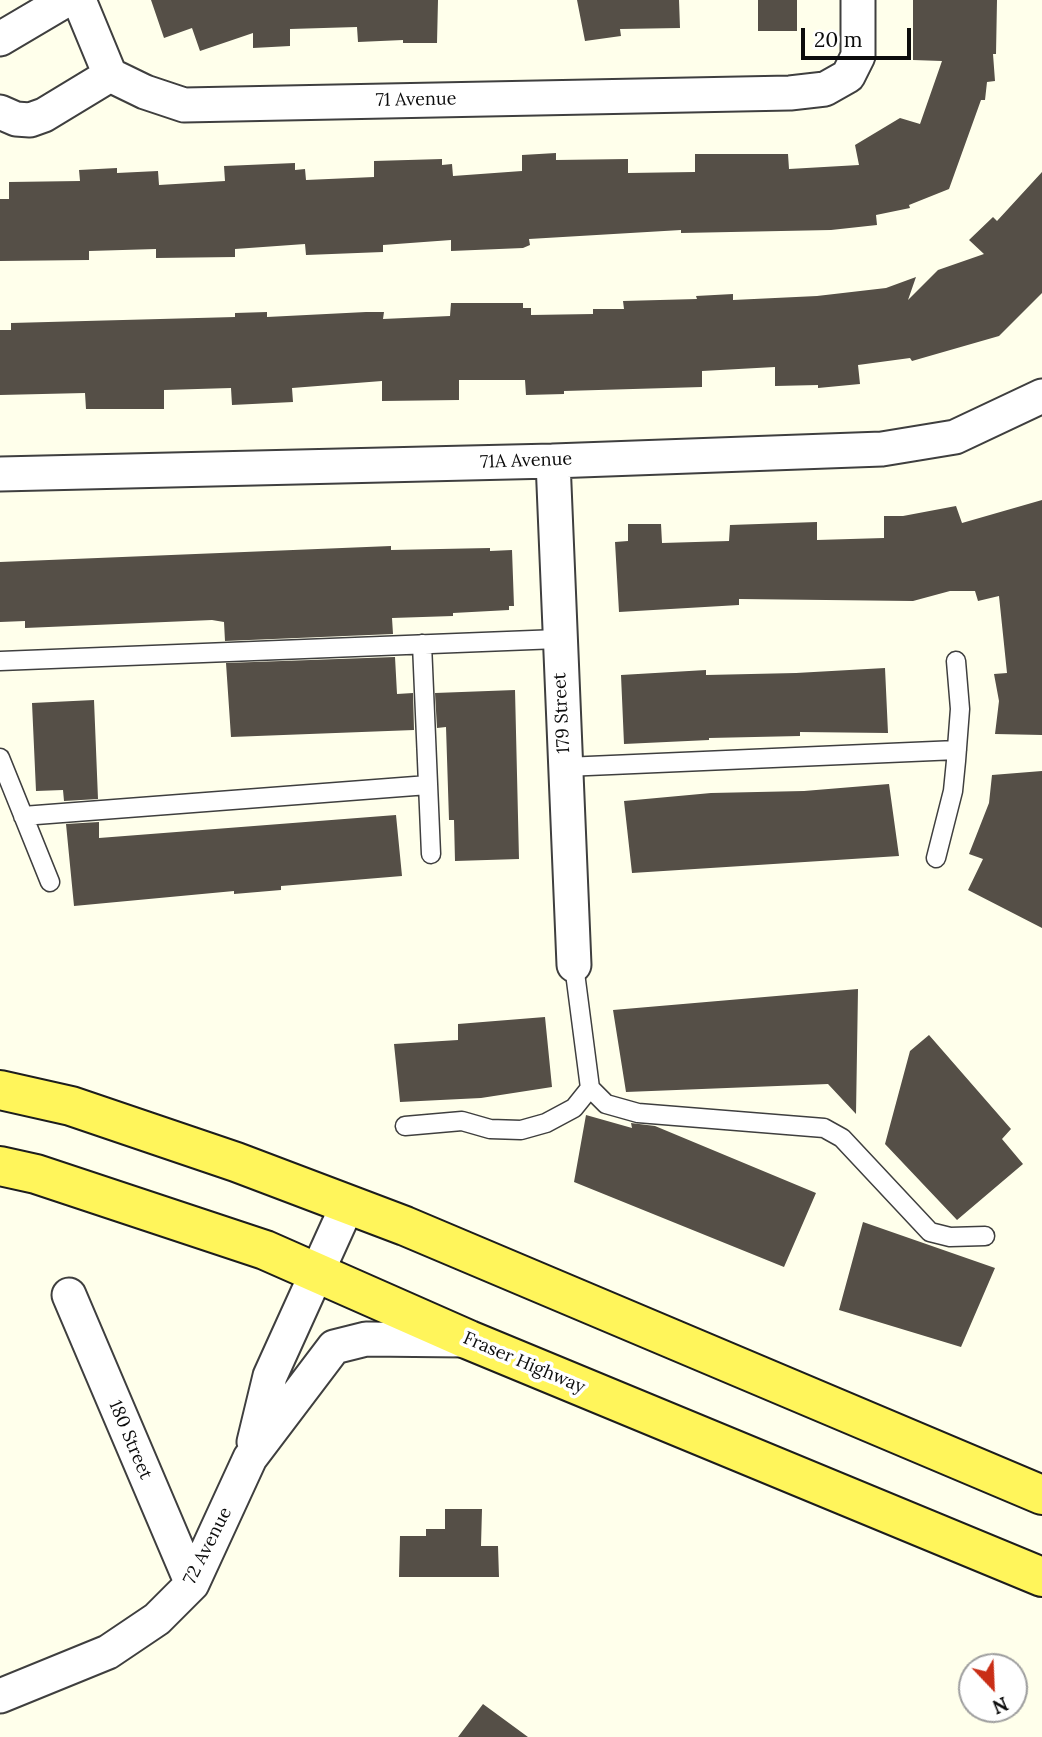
<!DOCTYPE html>
<html>
<head>
<meta charset="utf-8">
<style>
  body { margin:0 }
  #map { position:relative; width:1042px; height:1737px; overflow:hidden; background:#ffffeb; font-family:Lora,serif }
  canvas { display:block }
  .north { position:absolute; left:958px; top:1653px; width:70px; height:70px; box-sizing:border-box; background:#fff; border:2px solid #9e9e9e; border-radius:50%; rotate:157deg; font-size:19px; font-weight:700; line-height:28px; text-align:center; color:#0c0c0c }
  .north::after { content:''; display:block; margin:auto; width:24px; height:32px; background:#c92e16; clip-path:polygon(50% 0,100% 100%,50% 72%,0 100%) }
  .scale { position:absolute; left:801px; top:28px; width:110px; height:32px; box-sizing:border-box; border:4px solid #0c0c0c; border-top:0; padding-left:9px; font-size:21px; line-height:24px; white-space:nowrap; color:#0c0c0c; -webkit-text-stroke:5px #fff; paint-order:stroke }
</style>
</head>
<body>
<div id="map">
<canvas width="1042" height="1737"></canvas>
<div class="north">N</div>
<div class="scale">20 m</div>
</div>
<script>
const ctx = document.querySelector('canvas').getContext('2d');
ctx.lineJoin = 'round';
function fillPath(path, color) { ctx.fillStyle = color; ctx.fill(path, 'evenodd'); }
const toPath = rows => new Path2D(rows.map(r => 'M' + r).join(''));
function trace(path, color, width, dash) { ctx.strokeStyle = color; ctx.lineWidth = width; ctx.lineCap = dash ? 'butt' : 'round'; ctx.setLineDash(dash || []); ctx.stroke(path); }
function drawText(font, color, halo, rows, align = 'center') {
  ctx.font = font + ' Lora,serif'; ctx.lineWidth = 7; ctx.setLineDash([]); ctx.textBaseline = 'middle'; ctx.strokeStyle = halo; ctx.fillStyle = color; for (const [text, x, y, turn = 0] of rows) {
    ctx.save(); ctx.translate(x, y); ctx.rotate((+turn || 0) * Math.PI / 180); ctx.textAlign = isNaN(turn) ? turn : align; if (halo) ctx.strokeText(text, 0, 0); ctx.fillText(text, 0, 0); ctx.restore();
  }
}
const building = toPath([
  [151,0,438,0,437,43,403,43,403,40,358,42,357,27,290,29,290,46,253,48,253,33,200,51,192,28,164,38],
  [577,0,679,0,680,28,620,29,621,36,585,41],
  [758,0,797,0,797,31,758,31],
  [913,0,997,0,996,54,993,54,995,81,987,82,985,100,981,100,949,189,909,205,910,208,876,215,877,225,831,230,681,233,681,230,529,239,530,245,523,248,451,251,451,240,383,245,383,252,306,255,305,244,235,249,235,257,156,258,156,249,89,251,89,260,0,261,0,199,9,199,9,182,80,181,79,170,117,168,117,173,158,171,159,185,225,181,224,166,295,163,295,170,305,169,306,180,374,177,374,161,442,159,442,165,452,164,453,176,522,171,522,155,556,153,556,160,628,159,628,173,695,172,695,154,788,154,789,169,859,165,855,145,900,118,920,124,942,61,913,60],
  [1042,172,1042,293,999,336,912,361,910,358,858,365,860,384,818,388,818,385,775,386,775,367,702,371,702,387,564,391,564,394,526,395,525,380,459,380,459,400,382,401,382,381,292,388,293,402,232,405,231,388,164,390,164,409,86,409,85,393,0,395,0,330,11,330,11,323,235,317,235,313,267,312,267,317,366,312,384,312,383,319,450,316,451,303,523,303,523,308,531,308,531,315,593,314,593,309,624,309,623,301,697,299,696,296,733,294,733,300,817,296,886,288,916,277,908,300,938,270,984,254,969,240,993,217,997,221],
  [1042,500,1042,735,995,734,999,701,994,674,1007,673,999,596,978,601,975,591,950,591,913,601,739,599,739,605,619,612,615,542,628,541,628,524,661,524,662,543,729,541,730,525,817,522,817,540,884,538,884,516,903,516,956,506,962,523],
  [391,546,391,550,490,548,490,551,512,550,514,606,509,606,509,610,453,613,453,616,392,618,393,634,225,641,224,622,212,620,25,628,25,621,0,622,0,562],
  [395,657,397,694,413,693,414,730,231,737,226,663],
  [885,668,888,733,800,732,800,736,709,738,709,740,624,744,621,675,706,670,706,675,796,673],
  [515,690,519,859,455,861,454,820,449,820,446,727,437,728,435,693],
  [94,700,98,799,64,801,63,790,36,791,32,703],
  [1042,771,1042,928,968,890,983,859,969,854,989,803,992,775],
  [889,784,899,856,632,873,624,801,711,793,804,791],
  [396,815,402,876,281,886,281,890,234,894,234,891,74,906,66,824,99,822,99,838],
  [858,989,856,1114,828,1084,626,1092,613,1010],
  [545,1017,552,1087,481,1098,400,1102,394,1044,458,1040,458,1024],
  [929,1035,1011,1129,1002,1139,1023,1164,957,1220,885,1144,910,1051],
  [586,1115,632,1128,631,1123,655,1126,816,1193,784,1267,574,1182],
  [863,1222,995,1268,961,1347,839,1310],
  [445,1509,482,1509,481,1546,498,1546,499,1577,399,1577,400,1536,426,1536,426,1529,445,1529],
  [483,1704,528,1737,458,1737]
]);
const service = toPath([
  [422,644,431,854],
  [0,661,558,639],
  [0,758,50,882],
  [565,767,957,750],
  [23,816,428,785],
  [936,858,953,791,956,761,960,709,956,661],
  [574,965,590,1088,606,1104,638,1113,824,1128,842,1138,930,1232,950,1237,985,1236],
  [405,1126,462,1121,490,1129,521,1130,546,1123,574,1108,590,1088]
]);
const minor = toPath([
  [79,0,110,75],
  [0,39,66,0],
  [110,75,145,92,184,105,790,93,825,89,848,76,858,56,858,0],
  [0,112,16,119,30,120,44,115,110,75],
  [553,461,574,965],
  [0,474,553,461,882,449,955,437,1042,396],
  [69,1295,192,1584],
  [254,1442,270,1376,348,1204],
  [0,1696,108,1652,157,1619,192,1584,250,1458,334,1347,366,1339,464,1340]
]);
const primary = toPath([
  [0,1090,71,1106,236,1162,405,1226,1042,1495],
  [0,1166,36,1174,265,1250,469,1340,1042,1577]
]);
const streetNames = [
  ["71 Avenue",416,100,-1],
  ["71A Avenue",526,461,-2],
  ["179 Street",562,713,-93],
  ["Fraser Highway",524,1363,23],
  ["180 Street",130,1440,67],
  ["72 Avenue",208,1546,-63]
];
fillPath(building, '#554f47');
trace(service, '#3f3f3f', 21);
trace(minor, '#3f3f3f', 37);
trace(primary, '#1d1d1d', 42);
trace(service, '#fff', 18);
trace(minor, '#fff', 33);
trace(primary, '#fff55b', 38);
drawText('18px', '#0c0c0c', '#fff', streetNames);
</script>
</body>
</html>
